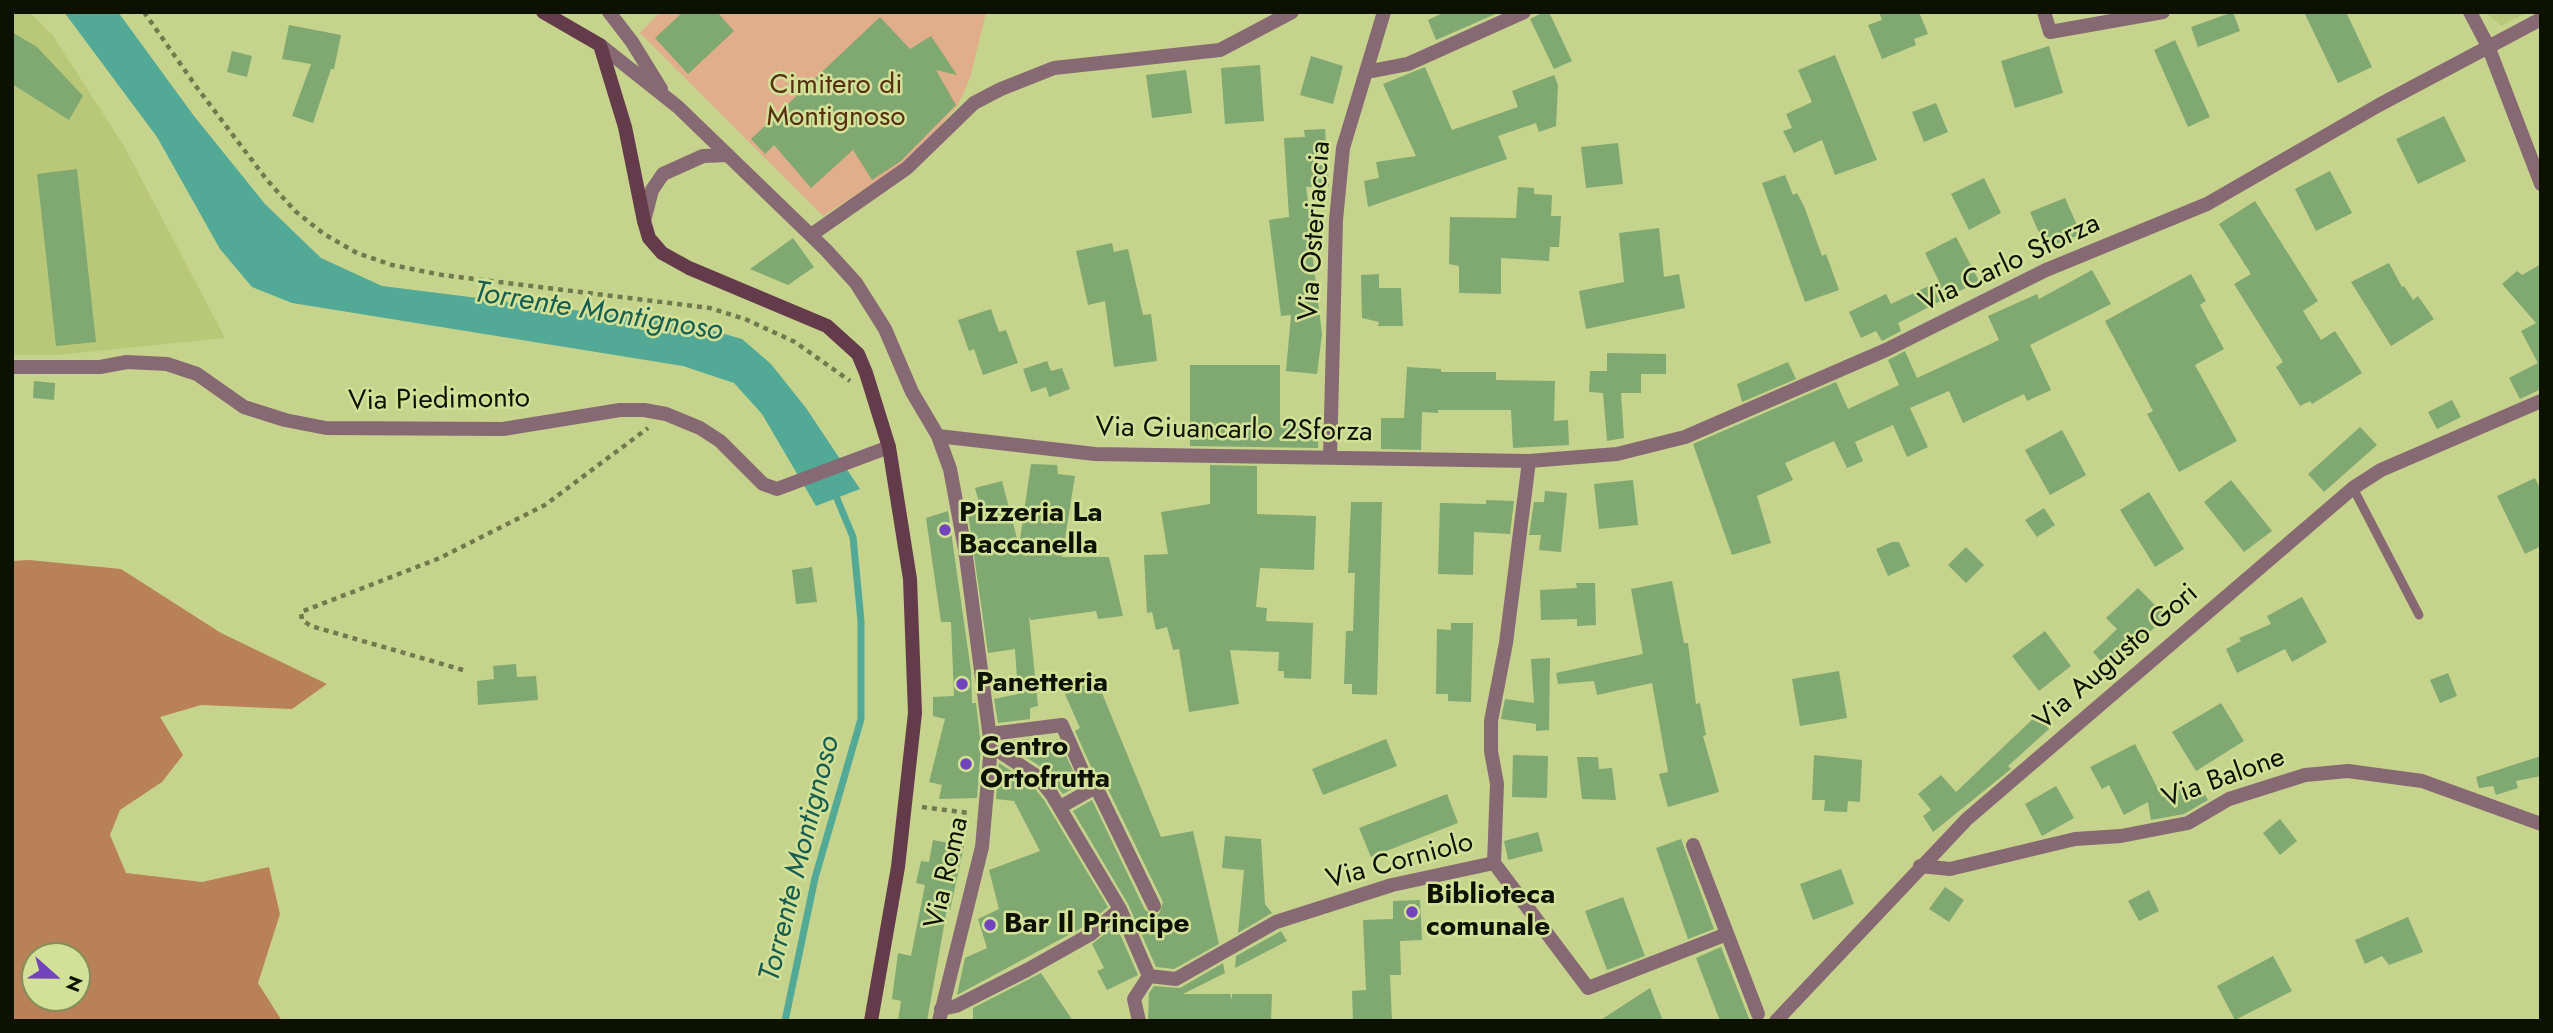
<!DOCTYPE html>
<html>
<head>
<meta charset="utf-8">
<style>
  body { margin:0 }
  #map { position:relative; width:2553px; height:1033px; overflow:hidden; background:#c6d38c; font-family:Jost,sans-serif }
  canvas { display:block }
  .frame { position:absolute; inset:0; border:14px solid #0d1100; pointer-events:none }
  .north { position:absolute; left:21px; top:942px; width:70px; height:70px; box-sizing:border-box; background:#d3e198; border:2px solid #848e5b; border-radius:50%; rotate:111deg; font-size:19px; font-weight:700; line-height:28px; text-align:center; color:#0d1100 }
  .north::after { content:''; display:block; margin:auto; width:24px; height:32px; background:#7244bc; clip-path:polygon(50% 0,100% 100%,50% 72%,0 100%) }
</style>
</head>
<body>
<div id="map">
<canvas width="2553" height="1033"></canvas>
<div class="frame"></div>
<div class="north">N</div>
</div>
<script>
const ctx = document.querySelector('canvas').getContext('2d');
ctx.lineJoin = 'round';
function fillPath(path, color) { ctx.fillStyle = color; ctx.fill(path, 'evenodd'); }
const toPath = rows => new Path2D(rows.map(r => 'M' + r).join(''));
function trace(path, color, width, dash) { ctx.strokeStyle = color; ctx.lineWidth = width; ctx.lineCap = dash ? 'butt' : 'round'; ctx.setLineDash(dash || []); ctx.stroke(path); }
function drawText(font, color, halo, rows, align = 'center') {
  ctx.font = font + ' Jost,sans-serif'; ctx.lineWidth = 5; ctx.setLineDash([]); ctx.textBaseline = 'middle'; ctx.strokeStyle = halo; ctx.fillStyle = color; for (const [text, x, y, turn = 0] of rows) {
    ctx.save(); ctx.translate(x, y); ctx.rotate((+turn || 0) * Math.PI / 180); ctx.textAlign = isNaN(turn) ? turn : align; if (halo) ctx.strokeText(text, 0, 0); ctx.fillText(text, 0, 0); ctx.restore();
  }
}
const built = toPath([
  [12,12,30,12,53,36,124,146,225,338,56,355,12,355],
  [2485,12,2528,12,2501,26]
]);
const green = toPath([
  [660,12,986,12,970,78,958,105,910,161,823,216,640,33]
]);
const forest = toPath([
  [29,560,121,569,221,633,327,684,292,709,201,705,160,717,183,755,162,782,120,810,110,835,126,873,202,882,269,867,280,914,258,983,282,1021,12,1021,12,561],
  [35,956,77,956,77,998,35,998]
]);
const water = toPath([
  [64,12,118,12,194,116,265,204,321,258,382,286,693,325,742,339,771,364,806,408,860,489,816,506,762,414,734,383,683,366,292,303,252,287,220,249,157,137]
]);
const stream = toPath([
  [785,1021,815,878,861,719,861,621,853,537,833,489]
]);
const building = toPath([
  [683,12,717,12,734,31,688,74,655,38],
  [1445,12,1500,12,1436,40,1428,20],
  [1544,12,1549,12,1572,61,1554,69,1530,19],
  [1879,12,1919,12,1928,34,1914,39,1916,45,1882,59,1868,25,1882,20],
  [2233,12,2240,31,2198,47,2191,27],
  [2304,12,2346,12,2372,67,2338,83],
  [880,17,910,49,931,36,957,75,936,70,956,105,901,161,872,180,853,150,811,188,774,145,765,154,751,139],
  [289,25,341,35,334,69,331,69,313,123,292,116,311,64,282,59],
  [12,32,37,47,83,96,69,120,12,84],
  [2175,40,2210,117,2188,127,2154,50],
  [2049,46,2063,93,2015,108,2001,61],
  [232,51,252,56,247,77,227,72],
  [1835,55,1877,160,1835,175,1822,140,1794,153,1783,131,1792,128,1786,114,1812,102,1798,70],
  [1311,56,1343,66,1333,104,1300,95],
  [1260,65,1264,121,1225,124,1221,68],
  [1425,67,1452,130,1518,107,1512,91,1554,75,1558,85,1556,126,1539,132,1536,123,1498,136,1507,159,1368,207,1364,181,1379,178,1376,162,1416,156,1383,84],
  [1186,70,1192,113,1152,118,1146,75],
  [1936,103,1948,132,1924,142,1912,112],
  [2444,116,2466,161,2418,184,2396,139],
  [1325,129,1329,186,1306,187,1315,251,1312,252,1322,334,1317,374,1286,371,1291,315,1281,316,1269,220,1289,217,1284,138,1305,137,1304,130],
  [1618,143,1623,184,1586,188,1581,147],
  [77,169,96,342,56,346,37,174],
  [2330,171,2352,213,2316,231,2295,189],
  [1785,175,1793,195,1797,193,1804,206,1822,256,1826,254,1839,290,1805,302,1762,183],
  [1984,178,2001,213,1969,230,1951,194],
  [1518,187,1534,188,1534,194,1552,195,1551,216,1561,216,1559,247,1550,247,1549,261,1501,258,1501,294,1459,293,1459,266,1449,264,1450,217,1516,218],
  [2065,198,2081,234,2046,249,2030,212],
  [2255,201,2318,301,2303,311,2321,340,2335,331,2362,373,2312,404,2310,401,2300,406,2276,367,2283,362,2234,284,2251,274,2219,224],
  [1659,228,1664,277,1679,274,1685,308,1586,329,1579,291,1624,282,1619,233],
  [1956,237,1979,281,1898,323,1901,331,1882,341,1876,331,1861,338,1849,312,1886,294,1891,304,1939,281,1925,253],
  [793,238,814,267,788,285,750,269],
  [1112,243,1114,252,1128,249,1143,315,1151,314,1157,361,1114,367,1105,301,1088,305,1076,251],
  [2389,263,2402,287,2404,286,2413,300,2418,296,2434,319,2391,346,2351,282],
  [2541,264,2541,389,2520,399,2509,378,2538,363,2521,331,2536,323,2502,284,2517,271,2522,275],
  [2092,270,2111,304,2030,345,2051,390,2027,401,2024,394,1963,423,1949,391,1910,408,1928,447,1907,457,1893,425,1855,442,1863,461,1847,468,1834,441,1785,463,1793,480,1757,496,1771,543,1732,555,1693,444,1836,382,1848,409,1899,385,1888,360,1905,351,1917,378,1999,340,1988,316,2037,294,2039,299],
  [1379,274,1379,288,1401,288,1403,326,1378,326,1379,322,1362,318,1361,275],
  [2191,274,2206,301,2200,305,2224,349,2195,365,2237,441,2179,472,2147,414,2153,411,2105,321],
  [991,309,999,332,1006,330,1018,363,983,375,974,349,969,351,958,320],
  [1607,353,1666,354,1666,374,1641,374,1641,393,1621,393,1624,438,1607,441,1603,393,1589,392,1590,371,1607,371],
  [1047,361,1051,371,1062,368,1070,389,1049,397,1046,387,1031,392,1023,369],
  [1788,362,1796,379,1742,402,1737,384],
  [1190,365,1280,365,1280,424,1319,424,1318,448,1190,446],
  [1407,367,1441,369,1441,372,1496,372,1496,380,1555,381,1554,421,1568,420,1569,445,1513,448,1511,410,1438,410,1438,413,1422,412,1421,450,1381,449,1381,418,1404,418],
  [34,381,55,383,54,400,33,398],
  [2452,400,2461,417,2437,429,2428,412],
  [2360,427,2377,445,2324,492,2308,474],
  [2062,430,2086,475,2050,495,2025,450],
  [1031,464,1057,465,1058,474,1075,476,1062,557,1109,557,1123,616,1098,619,1096,611,1031,620,1029,617,1038,706,1030,708,1030,719,998,723,994,699,1018,694,1015,649,988,653,967,506,979,502,975,488,1002,481,1019,546],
  [1210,465,1257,466,1257,514,1316,516,1314,570,1260,568,1256,607,1267,608,1266,621,1313,623,1311,679,1284,678,1284,671,1278,671,1279,652,1230,650,1239,704,1189,712,1179,649,1173,650,1167,627,1156,630,1152,612,1147,613,1144,555,1168,554,1161,512,1210,504],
  [2535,478,2541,490,2541,546,2525,554,2497,496],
  [1633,480,1638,525,1599,529,1594,484],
  [2231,480,2272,531,2244,552,2204,502],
  [1545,491,1567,493,1561,552,1539,550,1541,535,1529,535,1534,502,1544,502],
  [2149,492,2184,549,2155,567,2120,510],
  [1486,500,1514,501,1510,534,1474,532,1473,575,1438,574,1440,503,1486,504],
  [1351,502,1382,502,1377,695,1352,694,1352,684,1344,684,1346,631,1353,631,1355,573,1348,573],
  [2044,508,2055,525,2037,537,2025,520],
  [948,511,971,671,972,703,976,703,981,746,977,798,939,799,942,785,929,782,945,719,933,716,933,697,954,696,951,622,941,622,926,518],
  [1892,542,1899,542,1910,566,1888,576,1876,549],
  [1966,547,1984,565,1966,583,1948,565],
  [812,567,817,602,796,604,792,570],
  [1672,581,1684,643,1688,643,1696,704,1700,703,1706,735,1703,736,1719,792,1668,807,1659,774,1668,772,1652,683,1597,695,1594,681,1558,684,1556,673,1643,654,1631,589],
  [1576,583,1595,583,1596,625,1577,626,1577,619,1541,620,1540,590,1577,588],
  [2138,588,2166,616,2135,647,2130,643,2105,666,2093,652,2117,629,2106,618],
  [2302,597,2327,642,2292,662,2285,649,2237,673,2226,649,2241,641,2239,638,2271,624,2267,616],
  [1451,623,1473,623,1471,702,1448,701,1448,694,1436,694,1437,629,1451,630],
  [2045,631,2071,666,2039,691,2012,656],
  [1550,658,1549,730,1536,731,1536,724,1501,719,1505,699,1534,703,1531,659],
  [516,664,517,677,536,676,538,700,478,705,477,681,494,679,493,666],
  [1093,671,1161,837,1193,831,1219,944,1174,969,1156,967,1128,904,1073,811,1092,800,1145,910,1153,915,1159,914,1163,902,1105,783,1093,771,1075,731,1080,728,1060,683],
  [1839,671,1847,718,1800,726,1792,679],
  [2448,673,2457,696,2440,703,2430,680],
  [2221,703,2244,741,2196,771,2172,732],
  [2037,715,2049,729,2008,766,2011,769,1933,832,1923,816,1931,810,1918,794,1941,775,1956,792],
  [1029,739,1029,754,1058,739,1080,785,1063,794,1044,769,1003,742],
  [1386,739,1397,766,1323,795,1312,769],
  [2135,744,2162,797,2196,780,2208,800,2184,814,2151,820,2148,802,2124,815,2109,785,2102,789,2090,767],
  [1513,755,1548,756,1547,798,1512,797],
  [1814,755,1862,760,1860,802,1848,801,1847,812,1824,811,1825,800,1812,800],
  [2541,756,2541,776,2516,781,2518,788,2496,795,2493,786,2479,788,2476,777],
  [1577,757,1598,757,1599,769,1612,768,1616,800,1582,799],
  [999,763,1031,784,1044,800,1108,907,1085,926,957,995,965,958,987,948,978,919,999,909,989,870,1040,851,1014,801,996,799],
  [2056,786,2074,818,2042,836,2025,804],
  [1447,794,1458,823,1371,857,1359,828],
  [2280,819,2297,841,2280,855,2263,833],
  [1538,832,1543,851,1508,860,1504,841],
  [1225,836,1261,839,1265,904,1272,913,1238,933,1244,870,1222,868],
  [1681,839,1714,929,1688,939,1656,848],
  [933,840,964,846,950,910,947,909,927,1021,898,1021,901,1001,892,999,898,953,911,956,925,885,916,883,921,861,929,862],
  [1841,869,1854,904,1813,920,1800,884],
  [1945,887,1964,900,1949,922,1929,909],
  [2149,890,2159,911,2139,921,2128,901],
  [1623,897,1645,956,1607,970,1585,911],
  [1420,900,1422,940,1400,941,1401,975,1390,975,1392,1021,1353,1021,1352,991,1366,990,1363,920,1393,919,1393,901],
  [2408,917,2423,952,2389,965,2382,956,2365,964,2355,940],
  [1116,925,1138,975,1107,990,1097,971,1104,968,1092,944],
  [1281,931,1287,941,1235,968,1236,956],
  [1721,947,1750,1021,1720,1021,1696,958],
  [2273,956,2292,991,2235,1020,2217,986],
  [1223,963,1225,973,1183,994,1230,994,1232,1000,1232,994,1272,994,1271,1021,1148,1020,1149,993,1154,986,1180,988],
  [1041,973,1073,1021,973,1021,973,1008],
  [1650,988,1663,1021,1599,1021]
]);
const path = toPath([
  [144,12,198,89,267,180,295,211,324,234,357,253,392,265,442,275,710,308,745,319,795,342,850,381],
  [463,670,311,626,302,620,301,612,440,558,545,505,648,428],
  [922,807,969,813]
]);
const lane = toPath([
  [2353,488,2419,615]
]);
const street = toPath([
  [609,12,632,42,661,89],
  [2044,12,2050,32,2163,12],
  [2470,12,2488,46,2541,184],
  [600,45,678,107,826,250,856,283,885,329,912,392,938,436,950,469,965,549,991,746,982,847,939,1021],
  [1366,72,1408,64,1524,12],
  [644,221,652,190,663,174,703,156,728,155],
  [811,235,907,168,974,103,1001,89,1054,68,1220,50,1292,12],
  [12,367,100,367,127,362,167,364,197,374,244,407,285,420,326,428,503,429,620,410,644,410,666,414,700,428,720,441,763,484,777,489,889,447],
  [938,436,1095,454,1529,461,1617,454,1685,437,1886,350,2046,270,2207,204,2379,105,2541,19],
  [1330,458,1336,220,1343,148,1384,12],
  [990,734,1062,725,1085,777,1096,787,1154,906],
  [991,746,1038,777,1052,795,1120,909,1149,976],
  [1060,807,1096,787],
  [1693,845,1758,1014],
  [1494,863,1497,784,1491,751,1491,721,1506,643,1529,461],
  [1494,863,1588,988,1727,934],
  [1920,866,1950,869,2075,839,2121,836,2188,823,2229,799,2305,775,2348,771,2422,781,2541,824],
  [1149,976,1176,979,1276,922,1392,885,1494,863],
  [941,1009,956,1006,1027,970,1091,934,1120,909],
  [1139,1021,1134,999,1149,976],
  [1776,1021,1967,819,2353,488,2381,470,2541,401]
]);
const secondary = toPath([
  [543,12,600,45,625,127,644,221,649,238,662,253,689,268,827,326,858,354,866,373,889,447,910,579,915,713,898,867,871,1021]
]);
const markers = [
  [945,530,7,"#7244bc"],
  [962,684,7,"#7244bc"],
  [966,764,7,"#7244bc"],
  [1412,912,7,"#7244bc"],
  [990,925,7,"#7244bc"]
];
const parkNames = [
  ["Cimitero di",836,86],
  ["Montignoso",836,118]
];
const streetNames = [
  ["Via Osteriaccia",1316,231,-86],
  ["Via Carlo Sforza",2010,264,-25],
  ["Via Piedimonto",439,401,-1],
  ["Via Giuancarlo 2Sforza",1234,431,1],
  ["Via Augusto Gori",2117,658,-41],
  ["Via Balone",2224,779,-20],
  ["Via Corniolo",1400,862,-15],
  ["Via Roma",948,873,-77]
];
const poiNames = [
  ["Pizzeria La",959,514],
  ["Baccanella",959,546],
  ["Panetteria",976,684],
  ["Centro",980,748],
  ["Ortofrutta",980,780],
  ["Biblioteca",1426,896],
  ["comunale",1426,928],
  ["Bar Il Principe",1004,925]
];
const waterNames = [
  ["Torrente Montignoso",598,313,9],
  ["Torrente Montignoso",801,859,-76]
];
fillPath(built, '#b9c778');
fillPath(green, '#e0ae8a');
fillPath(forest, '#b98157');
fillPath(water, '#51a996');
trace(stream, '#51a996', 7);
fillPath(building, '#80a871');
trace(path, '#717a4c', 4.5, [5, 5]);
trace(lane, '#876973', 9);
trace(street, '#876973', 14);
trace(secondary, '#643b4a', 14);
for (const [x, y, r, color] of markers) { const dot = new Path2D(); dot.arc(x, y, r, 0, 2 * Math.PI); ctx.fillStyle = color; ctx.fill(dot); trace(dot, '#d3e198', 2.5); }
drawText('28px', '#562f0e', '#d3e198', parkNames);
drawText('28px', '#0d1100', '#d3e198', streetNames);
drawText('bold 28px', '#0d1100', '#d3e198', poiNames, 'left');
drawText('italic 30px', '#175e51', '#d3e198', waterNames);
</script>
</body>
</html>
